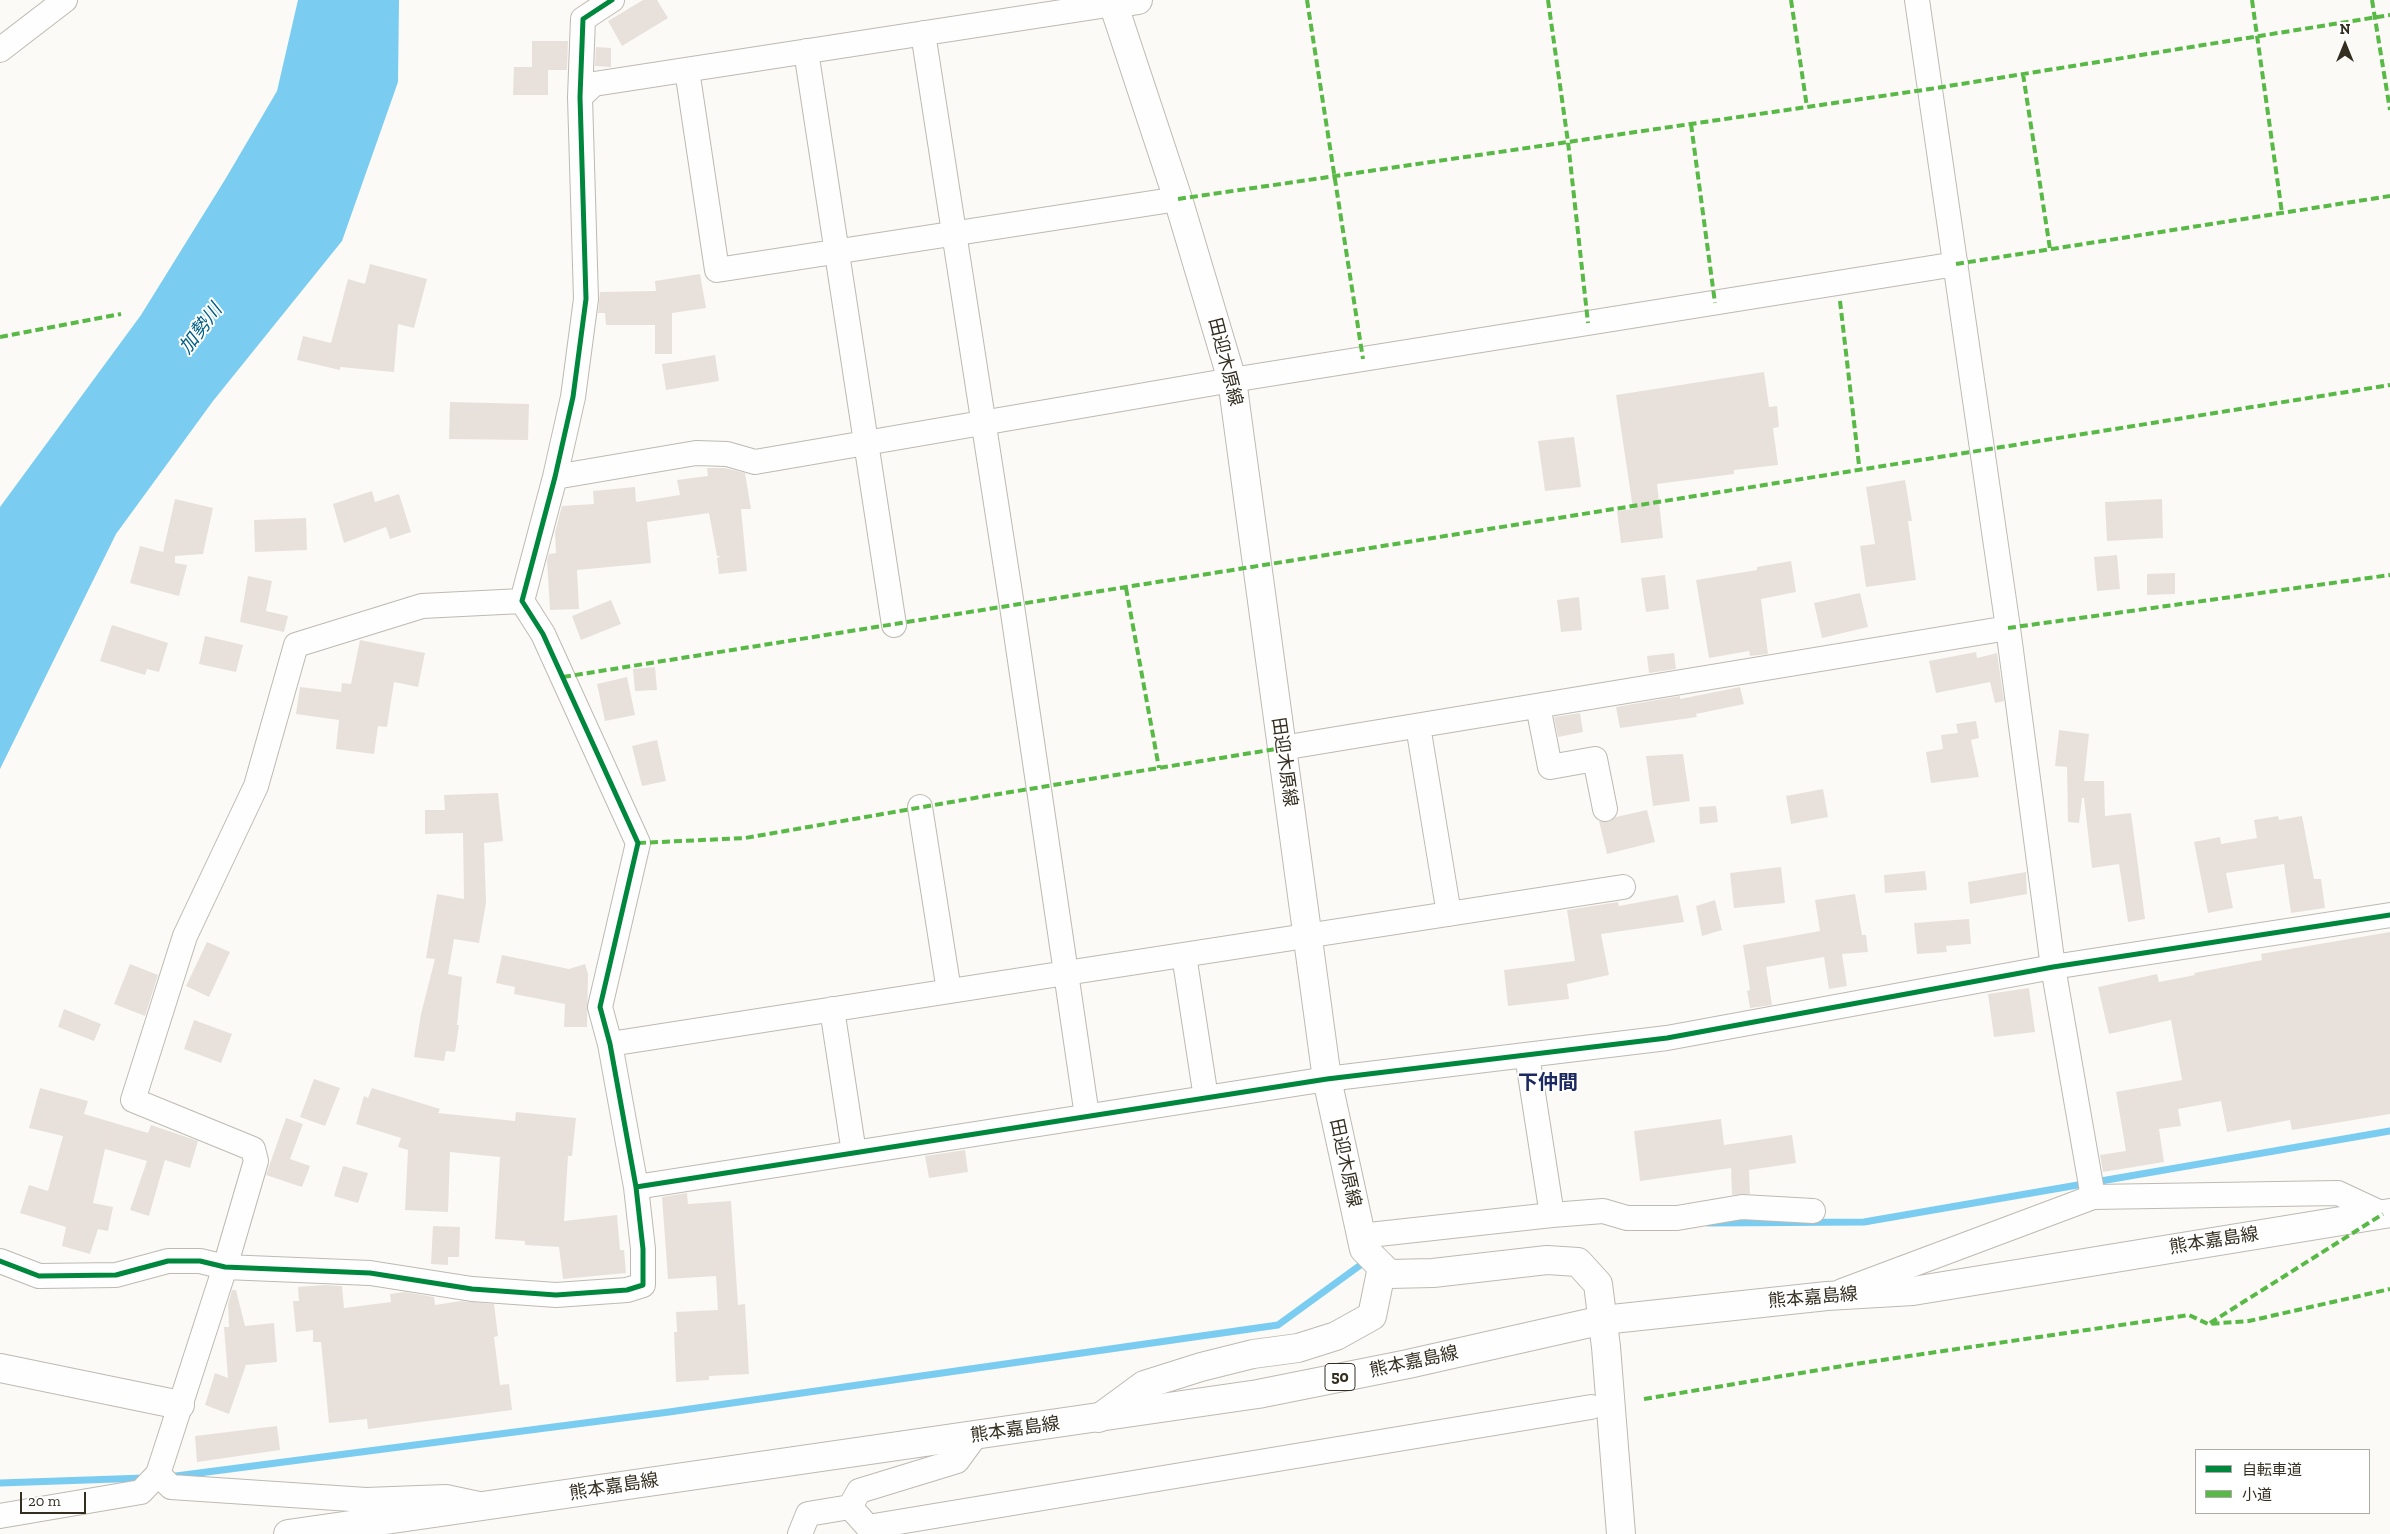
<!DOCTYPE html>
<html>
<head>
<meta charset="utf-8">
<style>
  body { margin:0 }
  #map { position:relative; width:2390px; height:1534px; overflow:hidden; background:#fbfaf6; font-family:"Zilla Slab","Noto Sans JP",serif }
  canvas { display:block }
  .legend { position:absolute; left:2195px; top:1449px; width:175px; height:65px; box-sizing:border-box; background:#fff; border:1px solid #adaba6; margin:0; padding:6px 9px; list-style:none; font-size:15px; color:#332e20 }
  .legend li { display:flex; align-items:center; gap:10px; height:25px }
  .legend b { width:25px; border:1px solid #adaba6 }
  .north { position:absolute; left:2320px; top:20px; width:50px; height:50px; -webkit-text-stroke:4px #fff; paint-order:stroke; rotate:0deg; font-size:14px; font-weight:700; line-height:20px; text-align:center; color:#332e20 }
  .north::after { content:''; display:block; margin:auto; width:18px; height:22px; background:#332e20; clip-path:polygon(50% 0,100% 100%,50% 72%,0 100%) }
  .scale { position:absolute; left:20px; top:1492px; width:66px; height:22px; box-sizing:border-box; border:2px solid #332e20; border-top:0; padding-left:6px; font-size:15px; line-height:18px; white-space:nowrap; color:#332e20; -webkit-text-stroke:4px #fff; paint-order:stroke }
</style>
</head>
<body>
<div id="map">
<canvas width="2390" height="1534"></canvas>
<ul class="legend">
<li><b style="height:6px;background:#00873e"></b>自転車道</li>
<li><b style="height:6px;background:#58b947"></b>小道</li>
</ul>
<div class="north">N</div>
<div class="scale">20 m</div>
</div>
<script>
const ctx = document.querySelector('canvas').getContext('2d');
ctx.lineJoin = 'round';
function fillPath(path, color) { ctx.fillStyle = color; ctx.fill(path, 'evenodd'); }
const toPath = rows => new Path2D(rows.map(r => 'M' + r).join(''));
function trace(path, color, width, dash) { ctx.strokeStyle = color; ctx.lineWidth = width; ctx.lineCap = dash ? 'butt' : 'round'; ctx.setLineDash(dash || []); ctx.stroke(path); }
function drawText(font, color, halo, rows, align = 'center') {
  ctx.font = font + ' "Zilla Slab","Noto Sans JP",serif'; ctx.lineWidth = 4; ctx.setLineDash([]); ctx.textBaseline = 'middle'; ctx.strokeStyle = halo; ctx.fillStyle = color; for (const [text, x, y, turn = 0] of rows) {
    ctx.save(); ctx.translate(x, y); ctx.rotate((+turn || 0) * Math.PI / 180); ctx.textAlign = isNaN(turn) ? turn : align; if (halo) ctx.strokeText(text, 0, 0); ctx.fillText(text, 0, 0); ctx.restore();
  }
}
const water = toPath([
  [298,0,399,0,398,82,342,241,213,401,116,534,0,769,0,507,141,315,226,178,277,91]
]);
const stream = toPath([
  [1708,1223,1864,1222,2390,1131],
  [176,1476,669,1412,1278,1325,1366,1261],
  [0,1483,145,1478]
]);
const building = toPath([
  [643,0,657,0,668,18,622,46,608,21],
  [532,41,568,41,567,70,548,70,548,95,513,95,514,67,532,67],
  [596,47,611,48,611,67,595,66],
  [370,264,427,279,414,328,398,324,394,372,340,367,340,370,297,360,303,336,331,343,348,279,365,284],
  [700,274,706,308,672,313,672,354,655,354,655,325,606,325,605,313,598,313,600,292,656,291,655,281],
  [715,355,719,381,666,390,662,364],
  [1764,372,1769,407,1777,406,1779,427,1773,428,1778,465,1734,470,1734,474,1657,484,1663,538,1621,543,1617,511,1633,509,1616,395],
  [450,402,529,404,528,440,449,439],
  [1574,437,1581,487,1545,491,1538,441],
  [707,468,725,468,745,473,751,509,741,509,747,571,719,574,717,558,721,556,717,556,709,513,647,522,651,563,577,570,579,609,550,610,547,560,549,554,556,553,555,532,562,506,594,504,593,491,635,487,636,502,680,495,677,480,708,476],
  [1905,480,1912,521,1908,521,1916,580,1866,587,1860,546,1875,544,1866,487],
  [372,491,375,502,399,494,411,532,390,539,386,527,344,543,333,504],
  [175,499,213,508,203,554,175,556,175,563,187,565,179,596,130,583,140,546,163,552],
  [2162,499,2163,538,2107,541,2105,502],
  [306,518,307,550,255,552,254,520],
  [2117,555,2120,589,2097,591,2094,557],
  [1791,561,1796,592,1761,599,1768,654,1750,656,1749,651,1709,658,1696,580,1757,570,1757,567],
  [2175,573,2175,594,2147,595,2147,574],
  [1665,575,1669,609,1646,612,1641,578],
  [248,576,272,581,266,611,288,616,284,632,240,622],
  [1860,593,1868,627,1822,638,1814,603],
  [1579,597,1582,630,1561,632,1557,600],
  [611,600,621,624,581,640,572,616],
  [112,625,168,643,159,672,147,669,145,675,100,661],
  [205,636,243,645,236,672,199,664],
  [360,640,425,653,418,687,394,682,387,727,378,726,374,754,336,749,339,720,296,714,300,687,341,692,342,683,351,684],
  [1976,652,1977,658,1997,653,2004,701,1995,703,1990,682,1936,693,1929,661],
  [1674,653,1676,669,1649,673,1647,656],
  [655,667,657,690,635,691,633,669],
  [627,677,635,715,605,721,597,684],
  [1740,687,1744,704,1696,714,1697,717,1620,728,1616,707,1680,696,1680,699],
  [1580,713,1583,732,1558,737,1554,717],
  [1976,721,1979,738,1971,740,1979,777,1931,783,1926,752,1943,749,1941,735,1958,733,1956,724],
  [2059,730,2089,734,2084,781,2104,781,2105,816,2131,813,2145,919,2128,922,2119,864,2092,868,2084,798,2082,798,2079,823,2068,822,2067,767,2055,766],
  [657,740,666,781,642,786,632,746],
  [1683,754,1690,801,1653,806,1646,756],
  [1823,789,1828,817,1791,824,1786,796],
  [498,793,503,841,484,843,486,903,479,943,454,939,448,974,462,977,457,1025,459,1025,455,1052,446,1051,444,1061,414,1057,421,1014,435,959,426,958,437,894,464,899,463,833,425,834,425,810,445,810,444,795],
  [1716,806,1718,822,1700,824,1699,807],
  [1647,810,1655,842,1607,854,1599,821,1608,822,1616,817],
  [2278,816,2279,820,2302,816,2314,879,2321,879,2325,908,2291,913,2284,864,2226,873,2233,908,2208,913,2194,842,2220,837,2221,844,2257,838,2254,820],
  [1781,867,1785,903,1734,908,1730,873],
  [1925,871,1927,890,1885,893,1884,875],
  [2026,872,2027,894,1970,904,1968,882],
  [1855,894,1862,935,1866,935,1868,952,1842,954,1847,986,1829,989,1824,957,1766,967,1772,1005,1750,1008,1747,991,1750,990,1743,945,1820,931,1815,900],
  [1678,895,1684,922,1601,934,1609,975,1567,984,1569,999,1508,1006,1504,970,1575,961,1567,910,1618,902,1619,906],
  [1715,900,1722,930,1702,936,1696,906],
  [1969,919,1971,944,1946,946,1947,952,1917,954,1914,923],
  [2390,932,2390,1114,2292,1130,2290,1120,2227,1132,2221,1101,2178,1109,2181,1126,2159,1129,2164,1162,2103,1172,2100,1155,2126,1151,2116,1092,2182,1080,2171,1020,2109,1034,2098,987,2157,974,2159,982,2195,975,2194,973,2262,960,2261,954],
  [207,942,230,952,209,997,186,986],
  [502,955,569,969,585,964,588,974,587,1027,564,1027,565,1004,514,994,515,987,496,983],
  [130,964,158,975,145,1016,114,1004],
  [2029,988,2035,1032,1994,1037,1988,994],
  [64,1009,101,1024,94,1041,58,1027],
  [194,1020,232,1034,221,1063,184,1049],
  [314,1079,340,1088,325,1126,300,1117],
  [40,1088,88,1101,84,1114,148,1133,151,1125,198,1141,190,1168,165,1160,149,1216,130,1210,147,1161,105,1149,93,1203,113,1207,108,1231,98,1229,90,1254,62,1246,66,1227,20,1213,29,1185,48,1191,63,1136,29,1128],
  [372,1088,440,1109,438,1113,515,1121,516,1112,576,1118,572,1156,568,1156,564,1221,617,1215,620,1250,624,1250,626,1273,563,1279,559,1247,525,1245,525,1241,495,1239,500,1157,450,1152,448,1212,405,1210,408,1150,398,1147,401,1138,356,1124,364,1096,368,1098],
  [286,1118,303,1124,290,1159,310,1166,302,1187,266,1175],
  [1721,1119,1724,1145,1792,1135,1796,1163,1749,1170,1750,1194,1732,1195,1731,1168,1640,1181,1634,1131],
  [965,1150,968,1172,929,1178,925,1156],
  [343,1166,368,1173,358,1203,334,1196],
  [687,1193,688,1204,731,1201,738,1305,745,1304,749,1374,709,1376,709,1380,676,1382,674,1332,677,1332,676,1312,718,1310,716,1276,668,1279,662,1197],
  [433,1226,460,1227,459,1257,448,1257,448,1265,431,1264],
  [324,1285,342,1286,344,1308,391,1302,390,1294,405,1292,434,1297,435,1305,461,1301,494,1304,498,1336,494,1337,500,1385,509,1384,512,1410,368,1429,367,1419,329,1423,321,1342,313,1342,313,1330,296,1332,293,1301,299,1301,298,1287],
  [232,1290,236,1290,245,1326,274,1323,277,1362,246,1365,229,1414,205,1405,215,1373,228,1378,224,1327,229,1327,228,1304],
  [277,1426,280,1450,197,1462,195,1436]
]);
const street = toPath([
  [1917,0,2008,628,2053,967,2093,1197],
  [0,50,65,0],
  [806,51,894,625],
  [687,70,717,270,1178,199],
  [580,97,594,84,1114,4],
  [555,477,696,453,727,454,755,462,1232,380,1956,264],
  [1538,706,1550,767,1595,759,1605,809],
  [1418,726,1449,914],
  [1282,748,2008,628],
  [920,807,949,991],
  [1184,955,1206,1098],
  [832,1009,854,1153],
  [610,1044,1066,973,1012,606,923,33],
  [1087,1116,1066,973,1623,887],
  [636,1187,1327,1079,1667,1038,2053,967,2390,915],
  [1552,1215,1603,1211,1627,1218,1677,1218,1742,1207,1813,1211],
  [1360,1236,1552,1215,1527,1055],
  [0,1261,39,1276,116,1275,168,1261,200,1261,225,1267,370,1273,472,1289,556,1295,627,1290,643,1285,643,1249,636,1187,610,1044,600,1007,638,843,543,634,522,601,555,477,573,397,586,299,580,97,583,19,612,0],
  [1842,1291,2093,1197,2338,1193,2383,1214],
  [976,1435,957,1461,859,1491,850,1507,868,1527,1591,1407],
  [158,1474,171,1487,366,1500,446,1497,479,1504],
  [0,1516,141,1492,158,1474,225,1267,256,1161,253,1149,133,1100,185,936,256,786,296,645,422,606,522,601],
  [800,1534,808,1514,850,1507]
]);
const secondary = toPath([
  [1112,0,1178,199,1232,380,1327,1079,1364,1249,1389,1274,1433,1273,1547,1260,1578,1262,1598,1284,1606,1347,1621,1534],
  [1114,4,1138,0],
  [0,1368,180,1405],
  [1099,1418,1144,1385,1201,1367,1253,1354,1298,1348,1336,1336,1372,1316,1382,1267]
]);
const primary = toPath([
  [288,1534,1258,1394,1408,1364,1603,1320,1827,1296,1913,1291,2390,1213]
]);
const quiet = toPath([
  [1307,0,1363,359],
  [1548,0,1568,142,1588,323],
  [1791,0,1807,107],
  [2252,0,2282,213],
  [2372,0,2390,110],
  [2023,74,2050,249],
  [1691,124,1715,303],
  [1178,199,1930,89,2390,15],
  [1956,264,2390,196],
  [1840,301,1859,465],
  [0,337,121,314],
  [1126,588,1159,768],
  [2008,628,2390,575],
  [563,677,2390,385],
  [638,843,745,838,980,797,1282,748],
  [2210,1323,2383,1214],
  [1644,1399,1855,1364,2189,1315,2208,1324,2249,1321,2390,1289]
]);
const cycleway = toPath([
  [636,1187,1327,1079,1667,1038,2053,967,2390,915],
  [0,1261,39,1276,116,1275,168,1261,200,1261,225,1267,370,1273,472,1289,556,1295,627,1290,643,1285,643,1249,636,1187,610,1044,600,1007,638,843,543,634,522,601,555,477,573,397,586,299,580,97,583,19,612,0]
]);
const shields = [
  [1340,1377,30]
];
const shieldNames = [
  ["50",1340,1377]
];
const streetNames = [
  ["田迎木原線",1225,362,76],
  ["田迎木原線",1284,762,82],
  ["田迎木原線",1345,1163,78],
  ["熊本嘉島線",2214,1241,-9],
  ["熊本嘉島線",1813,1298,-5],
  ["熊本嘉島線",1414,1362,-12],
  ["熊本嘉島線",1015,1430,-8],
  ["熊本嘉島線",614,1487,-9]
];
const waterNames = [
  ["加勢川",201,329,-53]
];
const quarterNames = [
  ["下仲間",1548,1083]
];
fillPath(water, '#7bccf1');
trace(stream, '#7bccf1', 7);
fillPath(building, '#e8e1db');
trace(street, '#bdbab2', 26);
trace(secondary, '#bdbab2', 30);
trace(primary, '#bdbab2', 30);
trace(street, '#fefefe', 24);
trace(secondary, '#fefefe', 28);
trace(primary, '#fefefe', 28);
trace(quiet, '#58b947', 4, [8, 4]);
trace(cycleway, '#00873e', 5);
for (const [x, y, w] of shields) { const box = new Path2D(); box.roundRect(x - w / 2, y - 13.5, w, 27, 4); ctx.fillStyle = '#fff'; ctx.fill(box); trace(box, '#332e20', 1); }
drawText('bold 16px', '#332e20', null, shieldNames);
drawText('18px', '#332e20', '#fff', streetNames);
drawText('italic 19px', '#006085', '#fff', waterNames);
drawText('bold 20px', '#1c2a61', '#fff', quarterNames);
</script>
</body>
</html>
